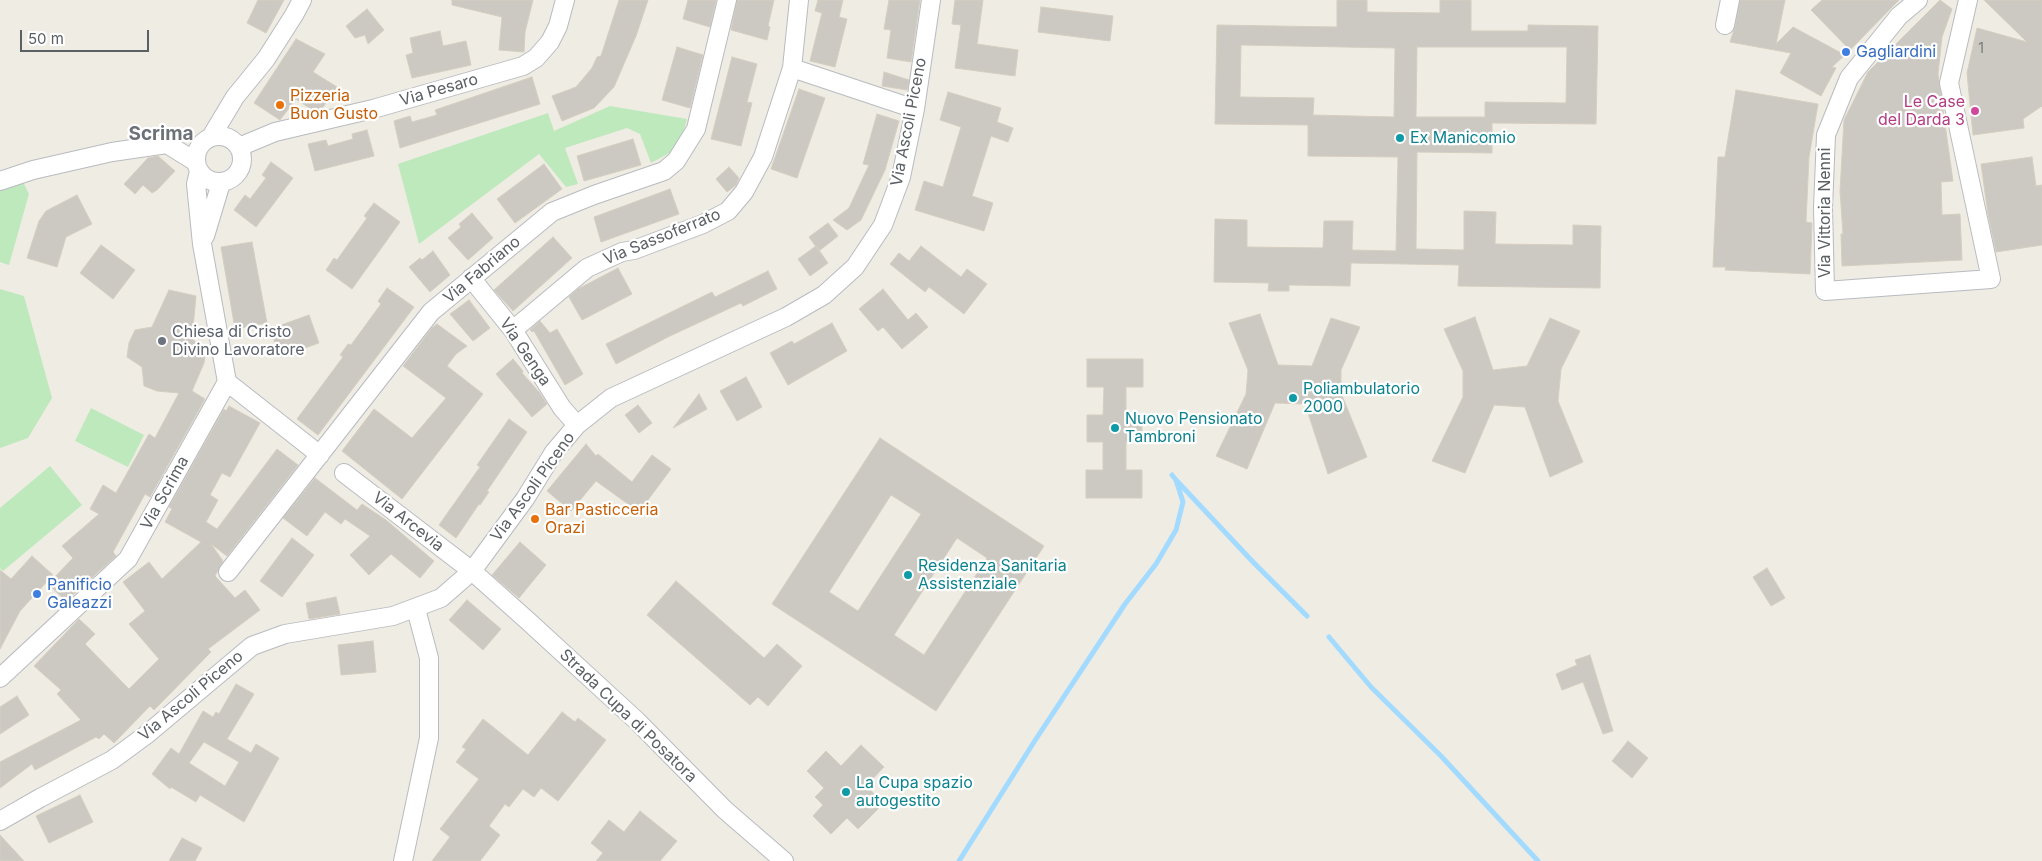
<!DOCTYPE html>
<html>
<head>
<meta charset="utf-8">
<style>
  body { margin:0 }
  #map { position:relative; width:2042px; height:861px; overflow:hidden; background:#efece3; font-family:Inter,sans-serif }
  canvas { display:block }
  .scale { position:absolute; left:20px; top:30px; width:129px; height:22px; box-sizing:border-box; border:2px solid #5b6065; border-top:0; padding-left:6px; font-size:15px; line-height:18px; white-space:nowrap; color:#5b6065; -webkit-text-stroke:4px #fff; paint-order:stroke }
</style>
</head>
<body>
<div id="map">
<canvas width="2042" height="861"></canvas>
<div class="scale">50 m</div>
</div>
<script>
const ctx = document.querySelector('canvas').getContext('2d');
ctx.lineJoin = 'round';
function fillPath(path, color) { ctx.fillStyle = color; ctx.fill(path, 'evenodd'); }
const toPath = rows => new Path2D(rows.map(r => 'M' + r).join(''));
function trace(path, color, width, dash) { ctx.strokeStyle = color; ctx.lineWidth = width; ctx.lineCap = dash ? 'butt' : 'round'; ctx.setLineDash(dash || []); ctx.stroke(path); }
function drawText(font, color, halo, rows, align = 'center') {
  ctx.font = font + ' Inter,sans-serif'; ctx.lineWidth = 4.5; ctx.setLineDash([]); ctx.textBaseline = 'middle'; ctx.strokeStyle = halo; ctx.fillStyle = color; for (const [text, x, y, turn = 0] of rows) {
    ctx.save(); ctx.translate(x, y); ctx.rotate((+turn || 0) * Math.PI / 180); ctx.textAlign = isNaN(turn) ? turn : align; if (halo) ctx.strokeText(text, 0, 0); ctx.fillText(text, 0, 0); ctx.restore();
  }
}
const green = toPath([
  [610,106,687,119,681,141,675,150,651,163,640,134,627,128,565,148,578,184,566,187,539,154,419,244,398,164,548,113,554,131],
  [23,182,29,194,9,265,0,262,0,191],
  [0,289,24,296,52,398,28,438,0,448],
  [91,408,144,435,128,467,75,441],
  [50,466,82,505,3,571,0,568,0,508]
]);
const stream = toPath([
  [1177,481,1253,562,1307,616],
  [1329,637,1371,687,1441,756,1538,861],
  [959,861,1034,742,1125,604,1156,564,1176,530,1183,502,1176,480,1172,475]
]);
const building = toPath([
  [258,0,284,0,266,33,247,23,258,0],
  [452,0,533,0,525,32,524,52,499,50,502,17,452,5,452,0],
  [619,0,648,0,636,36,614,87,594,108,562,121,552,96,576,87,592,68,597,57,601,56,619,0],
  [688,0,716,0,710,27,683,19,688,0],
  [737,0,774,0,768,26,770,27,767,40,731,30,737,0],
  [818,0,843,0,839,17,847,19,835,67,810,61,822,13,815,11,818,0],
  [889,0,920,0,911,62,887,58,891,30,884,29,889,0],
  [955,0,983,0,977,44,1018,50,1015,76,955,68,961,25,952,24,955,0],
  [1337,0,1367,0,1367,12,1440,13,1440,0,1471,0,1471,31,1528,31,1528,25,1598,26,1596,124,1492,123,1492,153,1417,152,1416,249,1464,250,1464,211,1496,212,1495,244,1573,245,1573,225,1601,226,1600,288,1458,286,1459,265,1351,263,1350,286,1289,285,1289,291,1268,291,1269,283,1214,282,1215,219,1247,220,1247,247,1323,248,1324,221,1353,221,1352,250,1396,251,1398,157,1308,156,1308,125,1215,124,1217,25,1337,27,1337,0],
  [1241,45,1395,48,1394,117,1313,115,1314,98,1240,97,1241,45],
  [1417,47,1567,47,1566,103,1485,102,1485,117,1416,117,1417,47],
  [1740,0,1785,0,1776,44,1793,27,1845,55,1832,67,1836,68,1821,96,1780,73,1791,53,1730,42,1735,27,1740,0],
  [1822,0,1899,0,1850,50,1811,10,1822,0],
  [1940,0,1952,9,1942,37,1938,74,1953,181,1941,182,1942,215,1960,214,1962,260,1842,266,1841,234,1843,234,1840,191,1844,120,1868,72,1940,0],
  [1984,0,2042,0,2042,106,2023,119,2024,128,1973,135,1967,73,1977,28,2027,42,1984,0],
  [1041,7,1113,16,1110,41,1038,32,1041,7],
  [367,9,384,30,368,44,365,35,355,38,346,26,367,9],
  [440,31,443,46,466,41,471,65,412,78,406,55,413,53,410,38,440,31],
  [296,39,325,54,313,72,337,87,321,110,315,112,296,99,280,120,254,103,296,39],
  [677,47,703,55,690,108,662,100,677,47],
  [732,57,757,64,747,102,752,103,741,146,711,139,732,57],
  [884,72,909,80,907,90,882,86,884,72],
  [532,77,540,104,400,148,394,121,410,116,412,122,437,115,435,110,532,77],
  [799,89,825,98,797,178,771,169,799,89],
  [1736,90,1818,104,1809,157,1806,222,1812,223,1810,274,1725,270,1726,267,1713,267,1718,157,1725,157,1736,90],
  [948,92,1001,108,997,122,1013,128,1008,142,991,136,972,196,993,203,984,231,915,210,924,181,943,187,961,127,940,120,948,92],
  [877,114,899,121,885,170,861,220,847,230,833,220,849,208,869,165,863,164,877,114],
  [367,130,374,156,315,171,308,144,326,140,328,146,353,139,352,134,367,130],
  [633,139,641,165,584,181,577,156,633,139],
  [158,156,175,171,157,190,152,193,143,185,135,194,124,184,148,158,158,156],
  [2032,157,2036,186,2042,185,2042,245,1996,252,1988,214,1981,164,2032,157],
  [271,162,293,178,256,227,234,210,245,195,250,199,266,178,262,175,271,162],
  [544,164,562,189,515,223,497,199,544,164],
  [729,167,739,178,736,185,727,192,716,179,729,167],
  [670,189,679,214,601,242,594,217,670,189],
  [77,195,92,224,66,237,57,267,27,258,39,221,46,211,77,195],
  [374,203,400,222,352,289,326,270,334,258,337,260,367,218,364,216,374,203],
  [472,213,493,238,468,260,448,238,461,227,459,224,472,213],
  [828,223,838,236,819,251,809,237,828,223],
  [553,237,572,258,513,311,494,290,553,237],
  [252,242,267,323,235,329,221,247,252,242],
  [101,245,135,270,113,299,80,273,101,245],
  [816,246,828,263,810,276,798,259,816,246],
  [921,246,961,277,967,269,987,284,964,314,929,287,925,292,890,264,899,253,909,261,921,246],
  [433,251,450,275,430,292,409,267,420,258,422,260,433,251],
  [618,268,632,294,582,320,569,297,578,289,618,268],
  [768,271,777,289,743,306,741,303,670,336,616,364,606,344,712,292,715,297,768,271],
  [387,288,414,307,318,435,297,419,343,357,340,355,348,344,351,345,381,304,378,301,387,288],
  [883,289,908,320,916,313,928,327,902,349,883,327,878,331,859,309,883,289],
  [169,290,196,296,192,339,206,350,204,363,192,391,205,399,150,497,145,494,113,552,116,556,66,601,48,584,73,558,62,546,99,514,90,509,103,485,116,493,149,434,155,438,179,393,157,391,144,386,142,367,127,357,129,343,135,330,152,327,169,290],
  [469,300,490,328,473,341,450,314,469,300],
  [1260,314,1278,365,1312,366,1331,318,1360,327,1341,370,1341,393,1367,457,1328,474,1305,404,1275,403,1247,469,1216,456,1246,394,1248,370,1229,323,1260,314],
  [309,315,319,343,280,357,270,329,309,315],
  [1475,317,1493,370,1527,366,1550,318,1580,331,1561,369,1558,401,1583,462,1550,477,1525,407,1494,405,1465,473,1432,461,1463,397,1463,371,1444,329,1475,317],
  [540,321,550,333,557,329,583,374,565,385,534,331,532,332,530,330,540,321],
  [832,323,847,351,788,385,770,353,792,341,794,344,832,323],
  [437,324,467,346,456,354,447,366,483,394,402,499,342,451,374,409,412,438,446,398,403,366,432,328,437,324],
  [513,359,523,371,522,373,539,392,547,404,532,417,496,374,513,359],
  [1087,359,1143,359,1143,387,1126,387,1126,414,1142,415,1142,442,1126,442,1126,470,1142,470,1142,498,1086,498,1086,470,1103,470,1103,442,1087,442,1087,415,1103,415,1104,387,1087,387,1087,359],
  [746,377,762,407,737,421,720,391,746,377],
  [699,394,707,409,673,428,699,394],
  [638,405,652,423,639,433,625,415,638,405],
  [229,406,260,423,230,477,222,473,210,495,218,500,206,522,217,529,277,449,298,465,227,556,211,544,223,561,215,576,235,598,245,590,260,610,208,649,211,652,154,710,150,706,114,743,104,734,99,739,96,737,35,770,32,764,0,788,0,762,81,720,57,694,61,690,34,666,79,619,95,634,85,644,129,689,159,659,129,624,145,611,123,582,149,562,162,579,201,542,165,522,172,509,169,507,224,409,226,411,229,406],
  [509,419,527,432,487,491,489,492,480,505,479,504,456,538,439,525,480,467,477,465,509,419],
  [880,438,1044,546,936,711,772,604,880,438],
  [891,495,921,514,858,611,829,592,891,495],
  [957,538,987,558,924,655,894,635,957,538],
  [586,444,596,456,598,454,632,482,652,455,671,469,639,512,596,481,571,511,547,491,586,444],
  [315,478,357,510,362,504,386,520,434,561,420,578,391,554,369,575,350,555,370,536,345,519,341,524,325,512,307,536,283,518,315,478],
  [292,538,314,555,282,597,260,581,292,538],
  [520,542,546,565,519,598,492,575,520,542],
  [32,556,53,575,20,611,0,649,0,570,11,579,32,556],
  [1767,568,1785,598,1771,606,1753,577,1767,568],
  [676,581,764,658,777,644,802,666,768,706,758,697,750,705,647,615,676,581],
  [336,597,340,614,309,619,306,603,336,597],
  [467,600,501,629,483,650,449,620,467,600],
  [373,641,376,672,341,675,338,645,373,641],
  [1590,655,1613,731,1603,734,1583,682,1562,690,1556,674,1577,665,1575,660,1590,655],
  [236,684,254,694,227,739,251,753,256,744,279,758,244,822,200,795,196,802,171,787,170,789,152,774,171,748,179,754,203,711,213,717,216,712,219,714,236,684],
  [204,742,239,762,225,786,189,763,204,742],
  [17,696,29,715,0,734,0,707,17,696],
  [562,712,575,722,578,718,606,740,558,801,541,788,534,797,523,789,509,807,505,804,489,826,500,835,480,861,432,861,450,837,440,829,479,779,456,762,466,749,462,747,483,719,528,755,562,712],
  [1628,741,1648,758,1632,778,1612,761,1628,741],
  [861,745,884,767,866,786,884,803,858,829,847,818,831,834,813,816,823,805,815,797,824,788,807,771,826,751,841,766,861,745],
  [80,795,93,822,49,843,36,816,80,795],
  [640,811,677,841,660,861,596,861,603,853,591,843,609,820,624,832,640,811],
  [0,835,24,861,0,861,0,835],
  [182,838,202,848,195,861,169,861,182,838]
]);
const minor = toPath([
  [1918,0,1899,16,1849,78,1826,135,1823,208,1825,291,1991,279,1949,83,1968,0],
  [1725,25,1730,0],
  [792,68,915,109],
  '196 159a23 23 0 1 1 46 0a23 23 0 1 1-46 0Z',
  [211,137,235,97,266,59,294,15,302,0],
  [239,147,275,132,373,109,523,66,536,58,550,42,558,26,565,0],
  [0,181,33,170,112,152,167,144,196,162],
  [205,236,221,183],
  [471,278,513,330,562,408,577,425],
  [513,330,587,268,622,252,634,250,703,224,728,211,744,192,763,157,792,68,799,0],
  [227,382,320,455],
  [344,473,472,571,528,621,637,721,725,810,784,861],
  [228,572,431,312,552,212,594,195,664,171,676,161,696,129,727,0],
  [0,678,128,559,227,382,202,244,196,184,199,171],
  [0,821,40,798,112,760,146,735,252,646,285,634,393,616,441,598,472,571,525,499,554,452,577,425,611,398,786,317,824,295,855,267,883,225,901,177,915,109,931,0],
  [403,861,429,738,429,658,416,609]
]);
const markers = [
  [1846,52,5,"#3f7fe0"],
  [280,105,5,"#e8710a"],
  [1975,111,5,"#d1479c"],
  [1400,138,5,"#0f9aa8"],
  [162,341,5,"#6b7280"],
  [1293,398,5,"#0f9aa8"],
  [1115,428,5,"#0f9aa8"],
  [535,519,5,"#e8710a"],
  [908,575,5,"#0f9aa8"],
  [37,594,5,"#3f7fe0"],
  [846,792,5,"#0f9aa8"]
];
const numberNames = [
  ["1",1981,49]
];
const shopNames = [
  ["Gagliardini",1856,52],
  ["Panificio",47,585],
  ["Galeazzi",47,603]
];
const streetNames = [
  ["Via Pesaro",439,90,-16],
  ["Via Ascoli Piceno",909,122,-79],
  ["Via Vittoria Nenni",1825,213,-90],
  ["Via Sassoferrato",662,237,-22],
  ["Via Fabriano",482,270,-40],
  ["Via Genga",525,352,56],
  ["Via Ascoli Piceno",533,487,-54],
  ["Via Scrima",165,493,-61],
  ["Via Arcevia",408,522,38],
  ["Via Ascoli Piceno",191,696,-40],
  ["Strada Cupa di Posatora",628,716,44]
];
const foodNames = [
  ["Pizzeria",290,96],
  ["Buon Gusto",290,114],
  ["Bar Pasticceria",545,510],
  ["Orazi",545,528]
];
const hotelNames = [
  ["Le Case",1965,102],
  ["del Darda 3",1965,120]
];
const cultureNames = [
  ["Ex Manicomio",1410,138],
  ["Poliambulatorio",1303,389],
  ["2000",1303,407],
  ["Nuovo Pensionato",1125,419],
  ["Tambroni",1125,437],
  ["Residenza Sanitaria",918,566],
  ["Assistenziale",918,584],
  ["La Cupa spazio",856,783],
  ["autogestito",856,801]
];
const worshipNames = [
  ["Chiesa di Cristo",172,332],
  ["Divino Lavoratore",172,350]
];
const quarterNames = [
  ["Scrima",161,134]
];
fillPath(green, '#bee9bc');
trace(stream, '#a3daff', 5);
fillPath(building, '#ccc9c2');
trace(building, '#d5cec0', 1);
trace(minor, '#b8bbc0', 20);
trace(minor, '#fff', 18);
for (const [x, y, r, color] of markers) { const dot = new Path2D(); dot.arc(x, y, r, 0, 2 * Math.PI); ctx.fillStyle = color; ctx.fill(dot); trace(dot, '#fff', 2); }
drawText('14px', '#777a7c', null, numberNames);
drawText('16px', '#366cbe', '#fff', shopNames, 'left');
drawText('16px', '#5b6065', '#fff', streetNames);
drawText('16px', '#c56008', '#fff', foodNames, 'left');
drawText('16px', '#b23c85', '#fff', hotelNames, 'right');
drawText('16px', '#0d838f', '#fff', cultureNames, 'left');
drawText('16px', '#5b616d', '#fff', worshipNames, 'left');
drawText('bold 19px', '#6c7277', '#fff', quarterNames);
</script>
</body>
</html>
